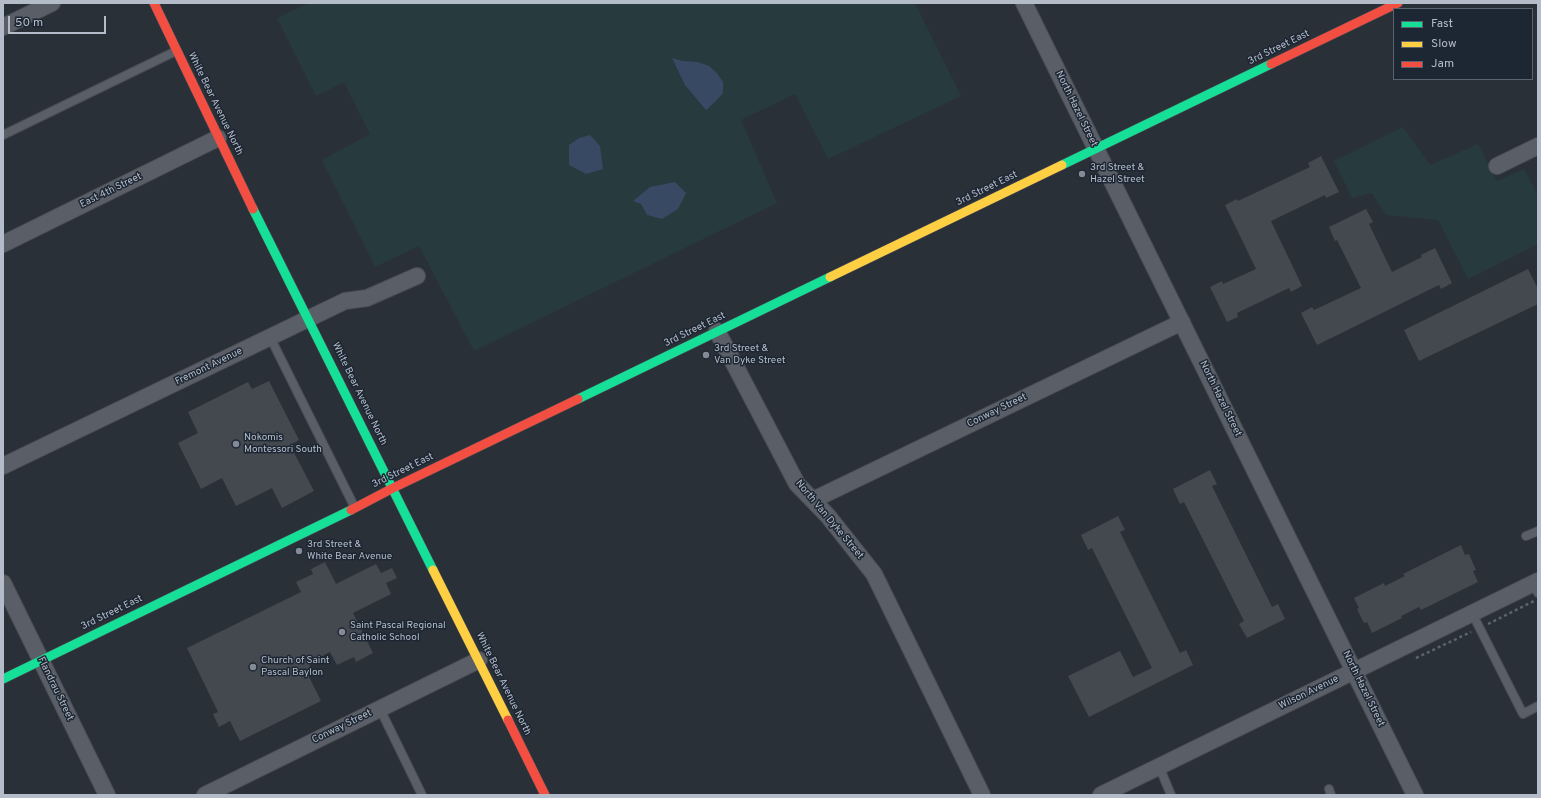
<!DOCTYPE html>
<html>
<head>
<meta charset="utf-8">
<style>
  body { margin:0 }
  #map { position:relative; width:1541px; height:798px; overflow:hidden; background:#2a3038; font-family:Overpass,sans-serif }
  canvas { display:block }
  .frame { position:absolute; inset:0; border:4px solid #b4bcc9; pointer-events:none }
  .legend { position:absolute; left:1393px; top:8px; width:140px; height:72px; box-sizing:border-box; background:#1d2633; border:1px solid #59626f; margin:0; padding:5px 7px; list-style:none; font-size:12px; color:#b4bcc9 }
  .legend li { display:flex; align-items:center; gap:8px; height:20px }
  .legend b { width:20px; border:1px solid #59626f }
  .scale { position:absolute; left:8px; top:16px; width:98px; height:18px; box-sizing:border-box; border:2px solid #b4bcc9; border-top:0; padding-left:5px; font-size:12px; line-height:14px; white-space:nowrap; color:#b4bcc9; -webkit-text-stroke:3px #1d2633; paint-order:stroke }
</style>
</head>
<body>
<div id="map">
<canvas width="1541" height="798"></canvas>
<div class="frame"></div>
<ul class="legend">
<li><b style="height:5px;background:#16e098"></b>Fast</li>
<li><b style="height:5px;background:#ffcf43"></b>Slow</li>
<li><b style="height:5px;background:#f24e42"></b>Jam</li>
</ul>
<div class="scale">50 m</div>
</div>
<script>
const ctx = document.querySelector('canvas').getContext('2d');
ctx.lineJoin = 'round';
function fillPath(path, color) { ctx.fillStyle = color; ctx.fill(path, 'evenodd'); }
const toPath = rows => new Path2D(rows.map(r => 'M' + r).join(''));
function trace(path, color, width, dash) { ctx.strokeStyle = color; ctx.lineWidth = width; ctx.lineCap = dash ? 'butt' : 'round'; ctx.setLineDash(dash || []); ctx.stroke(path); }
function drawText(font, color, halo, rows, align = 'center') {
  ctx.font = font + ' Overpass,sans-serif'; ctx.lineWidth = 3; ctx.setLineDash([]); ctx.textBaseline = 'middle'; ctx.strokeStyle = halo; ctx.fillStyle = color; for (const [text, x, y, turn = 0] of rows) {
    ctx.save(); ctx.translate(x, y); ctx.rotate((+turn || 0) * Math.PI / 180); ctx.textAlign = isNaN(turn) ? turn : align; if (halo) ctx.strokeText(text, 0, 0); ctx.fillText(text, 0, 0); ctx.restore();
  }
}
const green = toPath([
  [309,3,915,3,961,96,828,159,795,94,741,120,777,203,474,351,419,246,375,267,322,160,370,134,344,82,316,96,277,18],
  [1403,127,1430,165,1478,144,1497,181,1524,169,1538,195,1538,244,1468,279,1438,220,1386,215,1372,193,1352,198,1334,161]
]);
const water = toPath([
  [672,58,682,61,698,62,709,66,717,73,723,82,723,93,715,102,706,110,685,85],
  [590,135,600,146,603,169,586,174,569,165,569,145,579,138],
  [675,182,686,193,678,209,662,219,647,215,641,204,633,201,650,187]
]);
const building = toPath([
  [1321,156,1339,192,1326,198,1325,195,1271,221,1302,286,1291,292,1289,288,1237,313,1238,317,1227,322,1210,287,1222,281,1223,284,1256,269,1225,205,1237,199,1238,201,1310,167,1308,163],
  [1366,209,1373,222,1369,224,1392,272,1422,257,1421,255,1435,248,1452,283,1441,289,1439,285,1317,345,1301,313,1312,307,1314,310,1361,288,1337,240,1335,241,1329,227],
  [1528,269,1538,289,1538,304,1419,361,1404,330],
  [269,381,299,440,290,445,314,491,282,508,272,488,236,506,222,478,201,489,178,443,198,433,188,412,248,382,252,389],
  [1210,470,1217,484,1212,486,1272,607,1278,604,1285,619,1247,638,1239,624,1244,621,1184,502,1180,504,1173,489],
  [1118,516,1125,530,1120,532,1180,653,1186,650,1193,665,1089,717,1068,676,1120,651,1133,677,1152,668,1092,548,1088,550,1081,535],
  [1461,545,1465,555,1469,554,1476,570,1473,571,1478,582,1421,610,1419,607,1401,616,1402,618,1372,633,1367,622,1364,623,1357,609,1359,608,1354,598,1384,583,1385,586,1405,576,1403,574],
  [325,562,336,584,376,564,381,573,392,568,397,578,386,583,391,594,353,613,373,653,356,662,354,657,337,665,330,652,312,661,307,673,321,701,240,741,230,721,219,727,213,714,218,712,187,648,301,592,296,582,313,574,311,569]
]);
const path = toPath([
  [1488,624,1534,601],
  [1416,658,1471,632]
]);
const lane = toPath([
  [3,135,176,51],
  [270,337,354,506],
  [1526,536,1538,531],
  [1533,584,1538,593],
  [1472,613,1523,714,1538,706],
  [380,709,422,795],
  [1159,766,1171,795],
  [1329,789,1331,795]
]);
const street = toPath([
  [1024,3,1415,795],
  [3,27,52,3],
  [1497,166,1538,146],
  [3,244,218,138],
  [717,331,797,484,828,516,874,574,982,795],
  [3,466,345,301,367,298,417,276],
  [813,500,1182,322],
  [3,583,107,795],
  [205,795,479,660],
  [1101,795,1538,581]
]);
const fast = toPath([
  [1062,165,1271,64],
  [253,209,433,570],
  [578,399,830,277],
  [3,679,351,510]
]);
const slow = toPath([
  [830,277,1062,165],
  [433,570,508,720]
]);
const jam = toPath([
  [154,3,253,209],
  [1271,64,1398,3],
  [351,510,393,488,578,399],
  [508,720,545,795]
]);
const markers = [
  [1082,174,4,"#848b96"],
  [706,355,4,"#848b96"],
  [236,444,4,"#848b96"],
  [299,551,4,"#848b96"],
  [342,632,4,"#848b96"],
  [253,667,4,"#848b96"]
];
const streetNames = [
  ["3rd Street East",1279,48,-26],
  ["White Bear Avenue North",215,104,64],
  ["North Hazel Street",1076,109,64],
  ["3rd Street East",987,189,-26],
  ["East 4th Street",111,191,-26],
  ["3rd Street East",695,330,-26],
  ["Fremont Avenue",209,367,-26],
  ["White Bear Avenue North",359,394,64],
  ["North Hazel Street",1220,399,64],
  ["Conway Street",997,411,-26],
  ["3rd Street East",403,471,-26],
  ["North Van Dyke Street",829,520,50],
  ["3rd Street East",112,613,-26],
  ["White Bear Avenue North",503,684,64],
  ["Flandrau Street",55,689,64],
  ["North Hazel Street",1363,689,64],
  ["Wilson Avenue",1309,693,-26],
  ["Conway Street",342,727,-26]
];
const poiNames = [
  ["3rd Street &",1090,168],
  ["Hazel Street",1090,180],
  ["3rd Street &",714,349],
  ["Van Dyke Street",714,361],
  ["Nokomis",244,438],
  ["Montessori South",244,450],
  ["3rd Street &",307,545],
  ["White Bear Avenue",307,557],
  ["Saint Pascal Regional",350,626],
  ["Catholic School",350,638],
  ["Church of Saint",261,661],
  ["Pascal Baylon",261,673]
];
fillPath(green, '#273a3e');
fillPath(water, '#384963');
fillPath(building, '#444950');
trace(lane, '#484c53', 10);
trace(street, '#484c53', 18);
trace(fast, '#484c53', 10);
trace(slow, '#484c53', 10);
trace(jam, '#484c53', 10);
trace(path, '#5d636a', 2.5, [3, 3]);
trace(lane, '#5a5e66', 8);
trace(street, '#5a5e66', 16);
trace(fast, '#16e098', 9);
trace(slow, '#ffcf43', 9);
trace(jam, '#f24e42', 9);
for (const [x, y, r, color] of markers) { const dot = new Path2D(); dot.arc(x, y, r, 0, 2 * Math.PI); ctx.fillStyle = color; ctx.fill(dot); trace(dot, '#1d2633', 1.5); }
drawText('10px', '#b4bcc9', '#1d2633', streetNames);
drawText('10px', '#b4bcc9', '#1d2633', poiNames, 'left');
</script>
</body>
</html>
